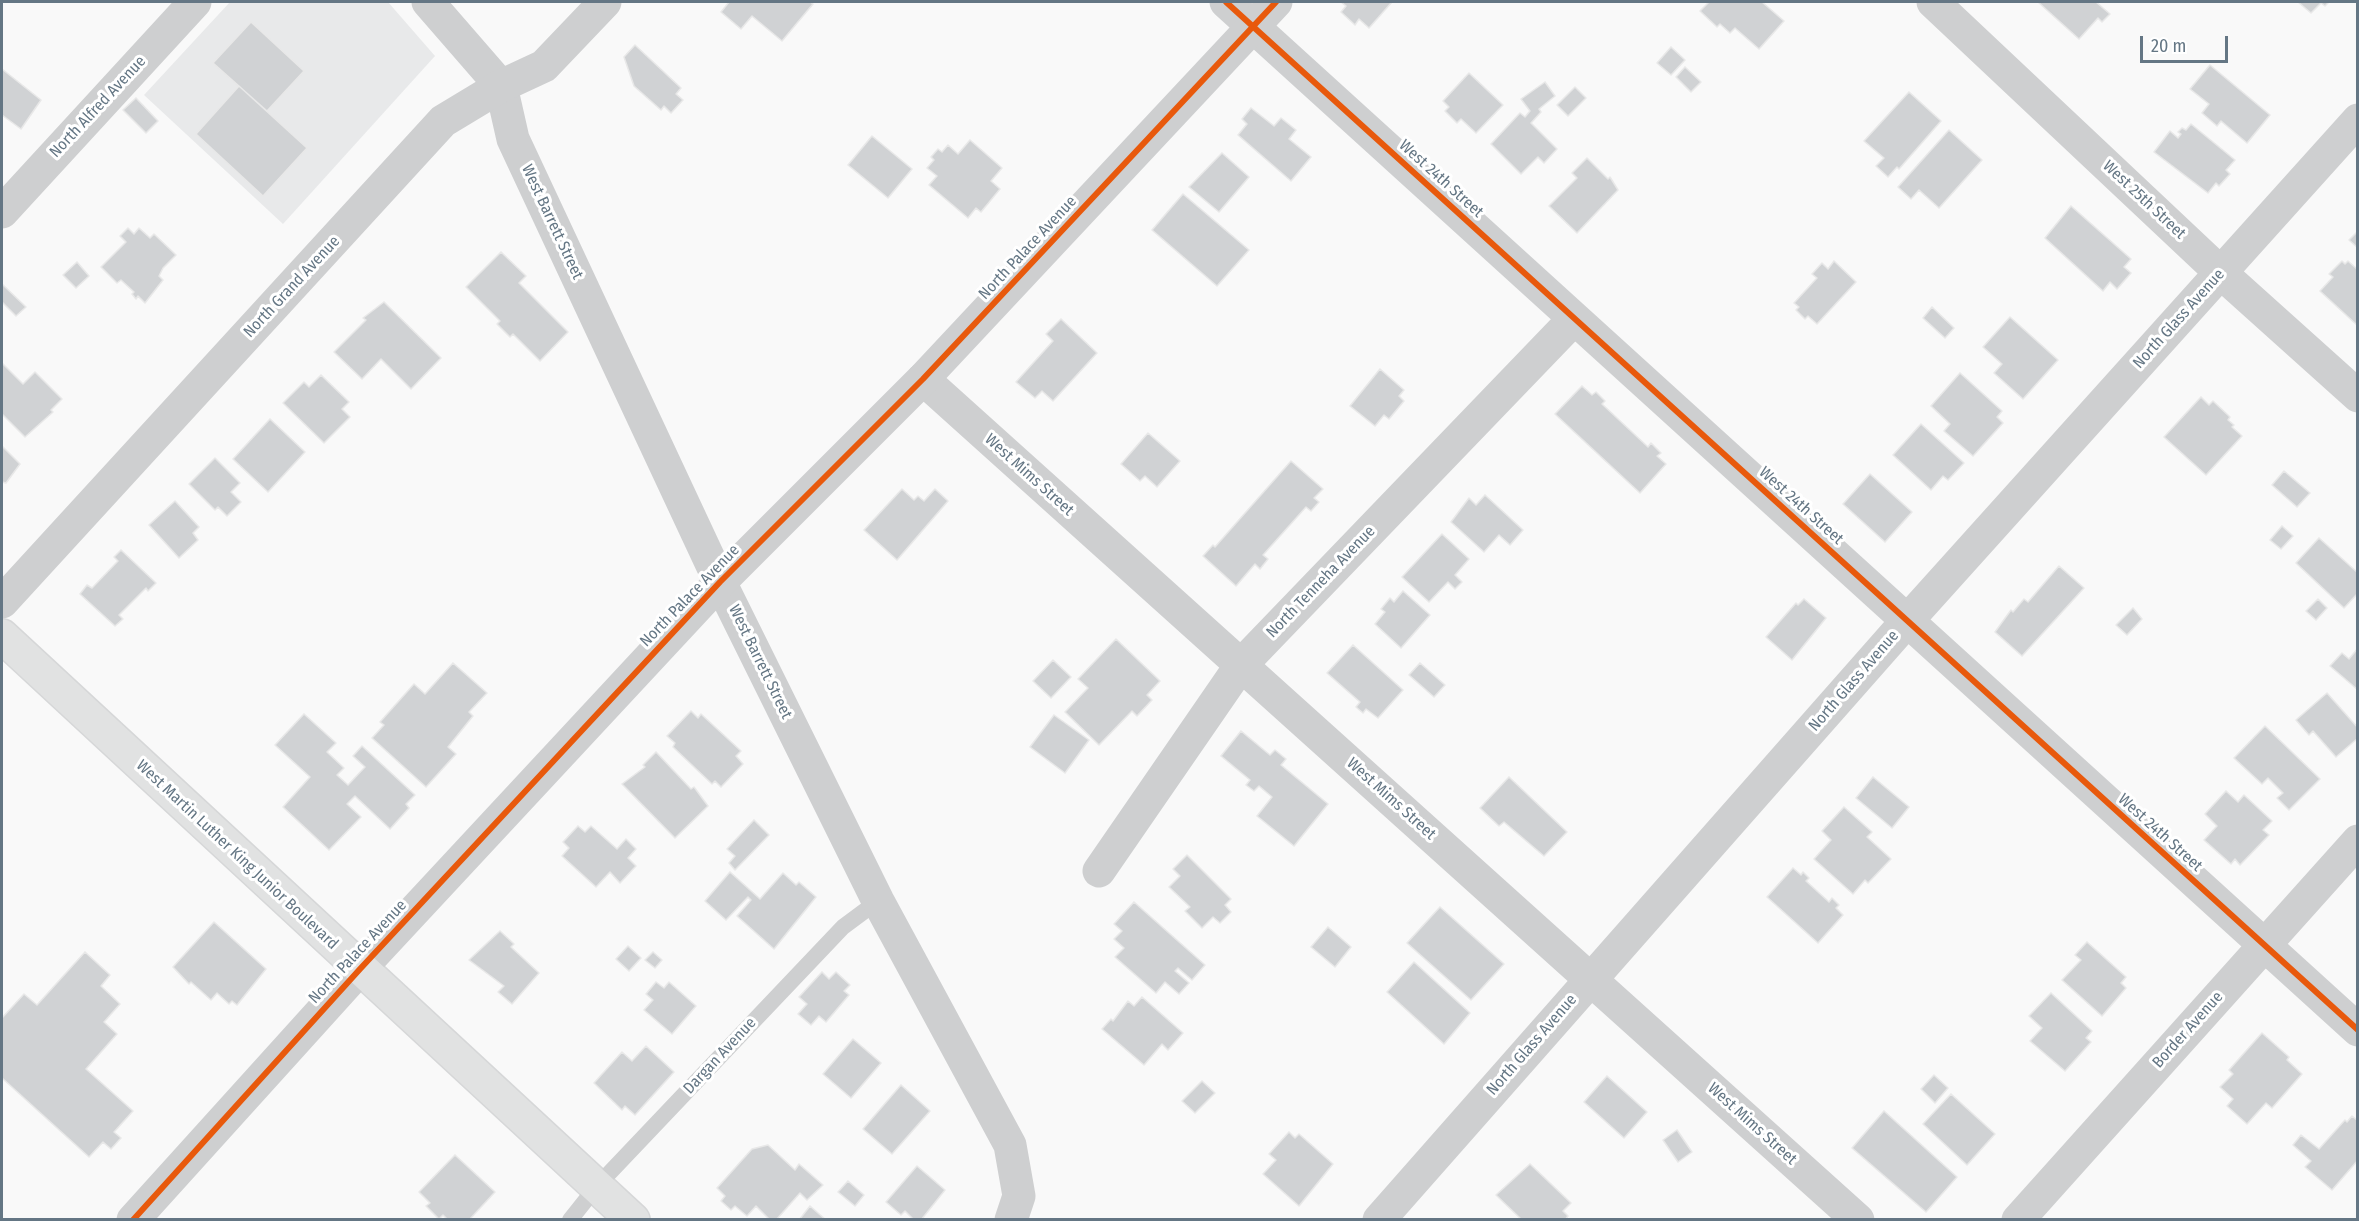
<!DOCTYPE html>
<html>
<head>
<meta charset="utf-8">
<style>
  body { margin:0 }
  #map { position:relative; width:2359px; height:1221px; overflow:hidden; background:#f9f9f9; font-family:"Fira Sans Condensed",sans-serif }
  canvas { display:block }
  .frame { position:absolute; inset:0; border:3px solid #647684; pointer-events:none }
  .scale { position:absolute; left:2140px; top:36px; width:88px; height:27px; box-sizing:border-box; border:3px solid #647684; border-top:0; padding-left:8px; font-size:18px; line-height:21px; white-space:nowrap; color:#647684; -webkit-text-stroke:4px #fff; paint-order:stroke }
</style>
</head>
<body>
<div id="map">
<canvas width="2359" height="1221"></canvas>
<div class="frame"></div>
<div class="scale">20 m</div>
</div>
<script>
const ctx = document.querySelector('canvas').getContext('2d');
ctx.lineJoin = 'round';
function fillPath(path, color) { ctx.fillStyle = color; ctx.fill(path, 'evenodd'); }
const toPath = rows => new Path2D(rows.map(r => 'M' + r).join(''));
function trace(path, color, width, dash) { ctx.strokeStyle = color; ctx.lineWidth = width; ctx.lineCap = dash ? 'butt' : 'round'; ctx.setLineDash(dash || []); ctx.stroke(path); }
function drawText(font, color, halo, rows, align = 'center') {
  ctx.font = font + ' "Fira Sans Condensed",sans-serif'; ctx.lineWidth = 6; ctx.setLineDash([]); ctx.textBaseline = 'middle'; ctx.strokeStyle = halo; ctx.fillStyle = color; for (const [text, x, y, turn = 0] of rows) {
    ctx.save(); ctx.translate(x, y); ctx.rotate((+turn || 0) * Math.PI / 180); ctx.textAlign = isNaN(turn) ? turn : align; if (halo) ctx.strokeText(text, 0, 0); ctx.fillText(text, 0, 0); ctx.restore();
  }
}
const built = toPath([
  [230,2,388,2,435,56,283,224,144,95]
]);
const building = toPath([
  [729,2,810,2,813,4,782,41,752,16,741,29,721,12,729,2],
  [1341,2,1392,2,1369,28,1359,19,1355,25,1341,12,1346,6,1341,2],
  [1709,2,1762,2,1784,21,1759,49,1735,28,1730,33,1720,24,1717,27,1700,11,1709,2],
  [2038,2,2096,2,2110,14,2102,22,2098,18,2079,39,2038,2],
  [2298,2,2329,2,2325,6,2321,3,2311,13,2298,2],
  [251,22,304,71,267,111,213,63,251,22],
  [635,45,681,88,676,94,683,100,671,113,664,106,661,110,634,86,624,57,635,45],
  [1671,47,1685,60,1671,75,1657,63,1671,47],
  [2210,65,2270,115,2247,143,2221,121,2217,126,2202,113,2209,104,2190,89,2210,65],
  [1685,67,1701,82,1691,92,1676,77,1685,67],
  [2,69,41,100,21,129,2,115,2,69],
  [1469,73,1503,105,1476,133,1461,119,1457,123,1445,111,1449,107,1443,101,1469,73],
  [1545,82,1555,96,1539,109,1541,112,1531,123,1557,149,1544,163,1538,157,1521,174,1491,144,1520,113,1525,117,1530,111,1521,99,1545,82],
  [239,86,307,148,263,196,196,134,239,86],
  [1575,87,1586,98,1568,116,1557,105,1575,87],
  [1909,92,1941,121,1899,169,1897,167,1888,177,1876,166,1884,158,1864,141,1909,92],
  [136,98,158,121,146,133,123,110,136,98],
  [1251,108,1274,126,1281,118,1296,130,1289,139,1311,157,1291,181,1238,135,1247,124,1242,119,1251,108],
  [2191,124,2235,160,2226,170,2230,174,2219,186,2216,183,2208,193,2154,152,2170,131,2178,138,2181,134,2178,132,2182,128,2186,130,2191,124],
  [1949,130,1982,160,1939,208,1919,190,1911,199,1898,187,1949,130],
  [872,136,912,169,888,198,848,165,872,136],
  [970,140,1002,168,991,181,1000,189,981,212,976,208,968,218,929,185,937,176,927,168,934,160,931,157,938,149,942,152,948,145,958,154,970,140],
  [1222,153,1249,177,1219,212,1189,187,1222,153],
  [1587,158,1608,179,1610,177,1618,190,1577,233,1549,206,1577,178,1572,173,1587,158],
  [1183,194,1249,250,1217,286,1152,230,1183,194],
  [2071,206,2131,259,2124,267,2131,273,2117,289,2110,282,2103,291,2045,238,2071,206],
  [128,228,134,234,139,228,150,238,154,234,176,255,163,268,159,276,163,280,145,303,138,296,136,299,132,294,134,292,121,280,117,283,101,267,126,242,120,236,128,228],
  [2358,231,2358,248,2349,240,2358,231],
  [501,252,526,276,519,283,568,332,540,361,513,334,510,337,497,324,500,321,466,287,501,252],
  [1834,261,1856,282,1817,324,1808,316,1805,319,1796,310,1799,307,1794,303,1817,278,1812,274,1822,263,1828,269,1834,261],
  [2342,261,2345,264,2348,261,2358,270,2358,326,2320,291,2333,277,2329,274,2342,261],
  [77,262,89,276,76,288,63,275,77,262],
  [2,284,26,307,16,316,2,302,2,284],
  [384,302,441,358,411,389,381,359,362,379,334,352,366,320,363,318,384,302],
  [1932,307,1954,328,1945,338,1923,318,1932,307],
  [2010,317,2058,360,2023,399,1994,373,2002,364,1983,347,2010,317],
  [1061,319,1097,353,1053,401,1042,391,1035,398,1016,382,1053,341,1046,334,1061,319],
  [2,363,23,384,35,372,62,399,51,410,53,412,25,437,2,414,2,363],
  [1380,369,1404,390,1399,396,1404,401,1389,419,1384,415,1375,426,1350,406,1380,369],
  [1960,373,2002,411,1997,417,2003,423,1973,456,1944,431,1950,424,1931,406,1960,373],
  [321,375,349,402,342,409,350,417,324,443,283,403,304,382,309,387,321,375],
  [1582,386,1592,395,1596,392,1605,401,1602,404,1648,447,1651,443,1661,453,1657,456,1666,464,1640,493,1555,414,1582,386],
  [2201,397,2209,405,2213,401,2230,417,2228,420,2234,425,2232,427,2242,436,2206,475,2164,437,2201,397],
  [270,419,305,452,268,492,233,459,270,419],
  [1921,424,1964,463,1948,480,1943,476,1931,490,1893,455,1921,424],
  [1148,433,1180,461,1157,487,1145,476,1140,481,1121,464,1148,433],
  [2,446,20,464,6,483,2,482,2,446],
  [215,458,240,483,231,492,241,502,227,516,218,507,215,510,189,484,215,458],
  [1291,461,1323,489,1314,498,1319,502,1311,511,1306,507,1263,555,1268,559,1260,569,1255,564,1236,586,1203,556,1213,545,1215,547,1291,461],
  [2284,471,2310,493,2297,507,2272,485,2284,471],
  [1870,474,1912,512,1885,542,1843,504,1870,474],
  [902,489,914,500,918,496,924,501,935,489,948,501,897,560,864,530,902,489],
  [1485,495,1523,530,1510,545,1499,535,1484,552,1451,522,1469,498,1476,505,1485,495],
  [175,501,199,527,193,533,198,540,179,558,149,525,175,501],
  [2282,526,2293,536,2281,549,2270,540,2282,526],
  [1442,534,1469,559,1455,575,1462,582,1455,589,1448,582,1429,602,1402,577,1442,534],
  [2319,538,2358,573,2358,593,2344,608,2296,563,2319,538],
  [121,550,156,583,148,591,146,588,119,615,123,619,115,626,80,594,87,585,92,588,118,561,114,557,121,550],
  [2059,566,2084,588,2022,656,1995,632,2011,610,2013,612,2024,599,2028,602,2059,566],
  [1403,591,1430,615,1401,648,1375,624,1385,612,1381,609,1390,598,1394,602,1403,591],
  [1804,599,1826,618,1792,660,1766,637,1796,603,1798,605,1804,599],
  [2318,599,2327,608,2316,620,2306,611,2318,599],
  [2133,608,2142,619,2127,635,2116,625,2133,608],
  [1116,639,1160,681,1147,695,1152,700,1137,716,1132,711,1099,745,1065,712,1088,688,1078,679,1116,639],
  [1353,645,1403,690,1378,718,1366,709,1363,713,1356,707,1360,702,1327,673,1353,645],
  [2358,648,2358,690,2330,666,2342,653,2349,659,2358,648],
  [1053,660,1071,677,1051,698,1033,681,1053,660],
  [453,663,487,693,469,712,473,716,448,747,456,754,426,787,372,738,384,725,380,722,414,684,425,694,453,663],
  [1420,663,1445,685,1434,697,1409,675,1420,663],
  [2327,693,2358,728,2358,738,2336,757,2313,731,2309,735,2296,720,2327,693],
  [691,711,698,718,701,714,741,751,736,756,743,764,721,787,715,781,712,784,673,747,675,743,667,736,691,711],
  [304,714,336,743,327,752,344,768,337,775,348,785,365,767,353,756,362,746,415,795,406,804,409,808,390,829,355,796,347,804,361,817,329,850,283,807,310,777,275,745,304,714],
  [1054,715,1089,740,1065,773,1030,747,1054,715],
  [2265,726,2320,779,2289,810,2277,798,2283,793,2268,778,2262,784,2234,758,2265,726],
  [1241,731,1270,755,1275,750,1286,759,1281,765,1328,804,1294,846,1257,816,1272,797,1259,786,1254,791,1246,785,1250,780,1221,756,1241,731],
  [656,752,691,789,694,787,708,806,675,838,622,784,645,767,643,765,656,752],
  [1509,777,1567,832,1544,856,1504,822,1499,826,1480,808,1509,777],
  [1873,777,1909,807,1892,828,1856,798,1873,777],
  [2226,791,2238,802,2244,795,2272,821,2263,830,2269,835,2240,865,2235,859,2231,864,2204,840,2217,826,2205,814,2226,791],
  [1844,807,1872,832,1867,837,1891,859,1868,883,1865,880,1853,894,1814,859,1831,840,1822,831,1844,807],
  [754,820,769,835,735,870,729,863,735,856,727,849,754,820],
  [578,826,585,832,591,826,617,849,626,839,636,849,628,858,636,866,620,883,610,872,596,887,562,856,569,848,563,842,578,826],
  [1187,855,1231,899,1225,905,1231,912,1220,923,1213,917,1202,928,1185,911,1190,907,1169,887,1180,876,1173,869,1187,855],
  [1793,868,1801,875,1803,872,1809,878,1806,881,1829,902,1832,898,1839,905,1836,908,1843,915,1818,943,1767,897,1793,868],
  [730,872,760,899,783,873,796,885,799,882,816,897,774,949,737,916,751,900,748,897,726,920,705,901,730,872],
  [1134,902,1205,965,1192,980,1178,968,1175,971,1189,983,1179,994,1165,982,1156,993,1115,957,1124,948,1114,939,1122,931,1114,924,1134,902],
  [1440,907,1504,964,1471,1000,1407,943,1440,907],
  [214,922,266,969,237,1005,232,1001,229,1004,217,993,211,1000,191,982,189,984,173,967,214,922],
  [1328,927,1351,947,1335,967,1311,947,1328,927],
  [500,931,514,944,511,947,539,973,512,1004,498,992,504,986,469,960,500,931],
  [2087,942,2126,977,2121,983,2126,988,2102,1016,2062,980,2081,960,2075,955,2087,942],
  [628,946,641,958,629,971,616,959,628,946],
  [85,952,110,975,101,986,120,1004,104,1022,117,1034,86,1069,133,1111,114,1132,121,1138,111,1149,103,1142,89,1157,2,1078,2,1018,24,994,37,1005,85,952],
  [653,952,662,960,655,968,645,960,653,952],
  [1414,962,1470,1013,1444,1044,1387,992,1414,962],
  [822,972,829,979,836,972,850,985,844,991,849,995,826,1022,819,1016,811,1025,798,1014,807,1004,799,997,822,972],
  [656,982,664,988,669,982,696,1006,672,1034,644,1010,653,1000,646,994,656,982],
  [2051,993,2092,1031,2086,1038,2091,1042,2065,1071,2030,1041,2042,1028,2029,1016,2051,993],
  [1142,997,1183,1033,1168,1050,1162,1044,1144,1065,1102,1029,1111,1019,1113,1021,1128,1001,1134,1006,1142,997],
  [2262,1033,2289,1057,2287,1060,2302,1074,2272,1108,2266,1103,2247,1124,2227,1106,2233,1099,2220,1087,2233,1074,2229,1070,2262,1033],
  [853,1039,881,1063,851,1098,823,1074,853,1039],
  [646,1046,674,1072,635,1115,625,1106,622,1110,594,1083,622,1052,632,1061,646,1046],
  [1934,1075,1948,1088,1935,1103,1921,1089,1934,1075],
  [1607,1076,1647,1112,1624,1138,1584,1102,1607,1076],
  [1202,1081,1215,1093,1195,1113,1182,1101,1202,1081],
  [901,1085,930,1111,892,1154,863,1129,901,1085],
  [1951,1094,1995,1134,1967,1165,1923,1124,1951,1094],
  [1884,1111,1957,1177,1926,1212,1852,1148,1884,1111],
  [2352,1116,2358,1121,2358,1160,2332,1190,2305,1167,2311,1161,2293,1145,2301,1135,2319,1149,2345,1120,2347,1122,2352,1116],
  [1677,1130,1692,1152,1678,1162,1663,1140,1677,1130],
  [1289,1132,1295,1138,1299,1134,1333,1164,1299,1206,1263,1174,1276,1160,1269,1154,1289,1132],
  [768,1145,795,1170,799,1164,823,1185,807,1200,800,1193,776,1220,770,1220,756,1206,747,1216,735,1206,731,1210,721,1201,725,1196,717,1188,752,1149,768,1145],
  [455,1155,495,1192,469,1220,448,1220,443,1215,439,1219,426,1206,430,1203,419,1192,455,1155],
  [1530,1164,1571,1203,1563,1211,1568,1216,1565,1220,1522,1220,1496,1195,1530,1164],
  [917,1166,945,1190,921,1220,914,1220,905,1211,901,1215,886,1202,917,1166],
  [848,1181,864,1195,855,1206,838,1192,848,1181],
  [810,1206,826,1220,799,1220,810,1206]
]);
const service = toPath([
  [570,1220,597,1186,843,927,878,901]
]);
const minor = toPath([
  [428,2,501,86,513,139,720,582,878,901,1010,1145,1019,1196,1011,1220],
  [1226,2,2358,1030],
  [1933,2,2221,273,2358,396],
  [2,212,195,2],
  [923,379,1858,1220],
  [1099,871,1241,665,1574,319],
  [1379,1220,1907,621,2358,120],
  [2018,1220,2358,841]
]);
const tertiary = toPath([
  [2,602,443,121,501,86,544,66,605,2],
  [133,1220,360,969,720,582,923,379,1276,2]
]);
const secondary = toPath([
  [2,636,633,1220]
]);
const cycleway = toPath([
  [1226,2,2358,1030],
  [133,1220,360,969,720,582,923,379,1276,2]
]);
const streetNames = [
  ["North Alfred Avenue",98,107,-47],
  ["West 24th Street",1441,179,42],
  ["West 25th Street",2144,200,43],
  ["West Barrett Street",552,222,65],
  ["North Palace Avenue",1028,248,-47],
  ["North Grand Avenue",292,287,-47],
  ["North Glass Avenue",2179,319,-48],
  ["West Mims Street",1029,475,42],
  ["West 24th Street",1801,506,42],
  ["North Tenneha Avenue",1321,582,-46],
  ["North Palace Avenue",690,596,-46],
  ["West Barrett Street",760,662,64],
  ["North Glass Avenue",1854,681,-49],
  ["West Mims Street",1391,799,42],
  ["West 24th Street",2160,833,42],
  ["West Martin Luther King Junior Boulevard",237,855,43],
  ["North Palace Avenue",358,952,-47],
  ["Border Avenue",2188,1030,-48],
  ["North Glass Avenue",1532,1045,-49],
  ["Dargan Avenue",720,1056,-47],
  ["West Mims Street",1752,1124,42]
];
fillPath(built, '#e8e9ea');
fillPath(building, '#d0d2d4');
trace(building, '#e8e8e8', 1.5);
trace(secondary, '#d6d7d8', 36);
trace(service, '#cecfd0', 16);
trace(minor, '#cecfd0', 33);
trace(tertiary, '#cecfd0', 33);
trace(secondary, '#e1e2e2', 33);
trace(cycleway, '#e8590c', 6);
drawText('16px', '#647684', '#fff', streetNames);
</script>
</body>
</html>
